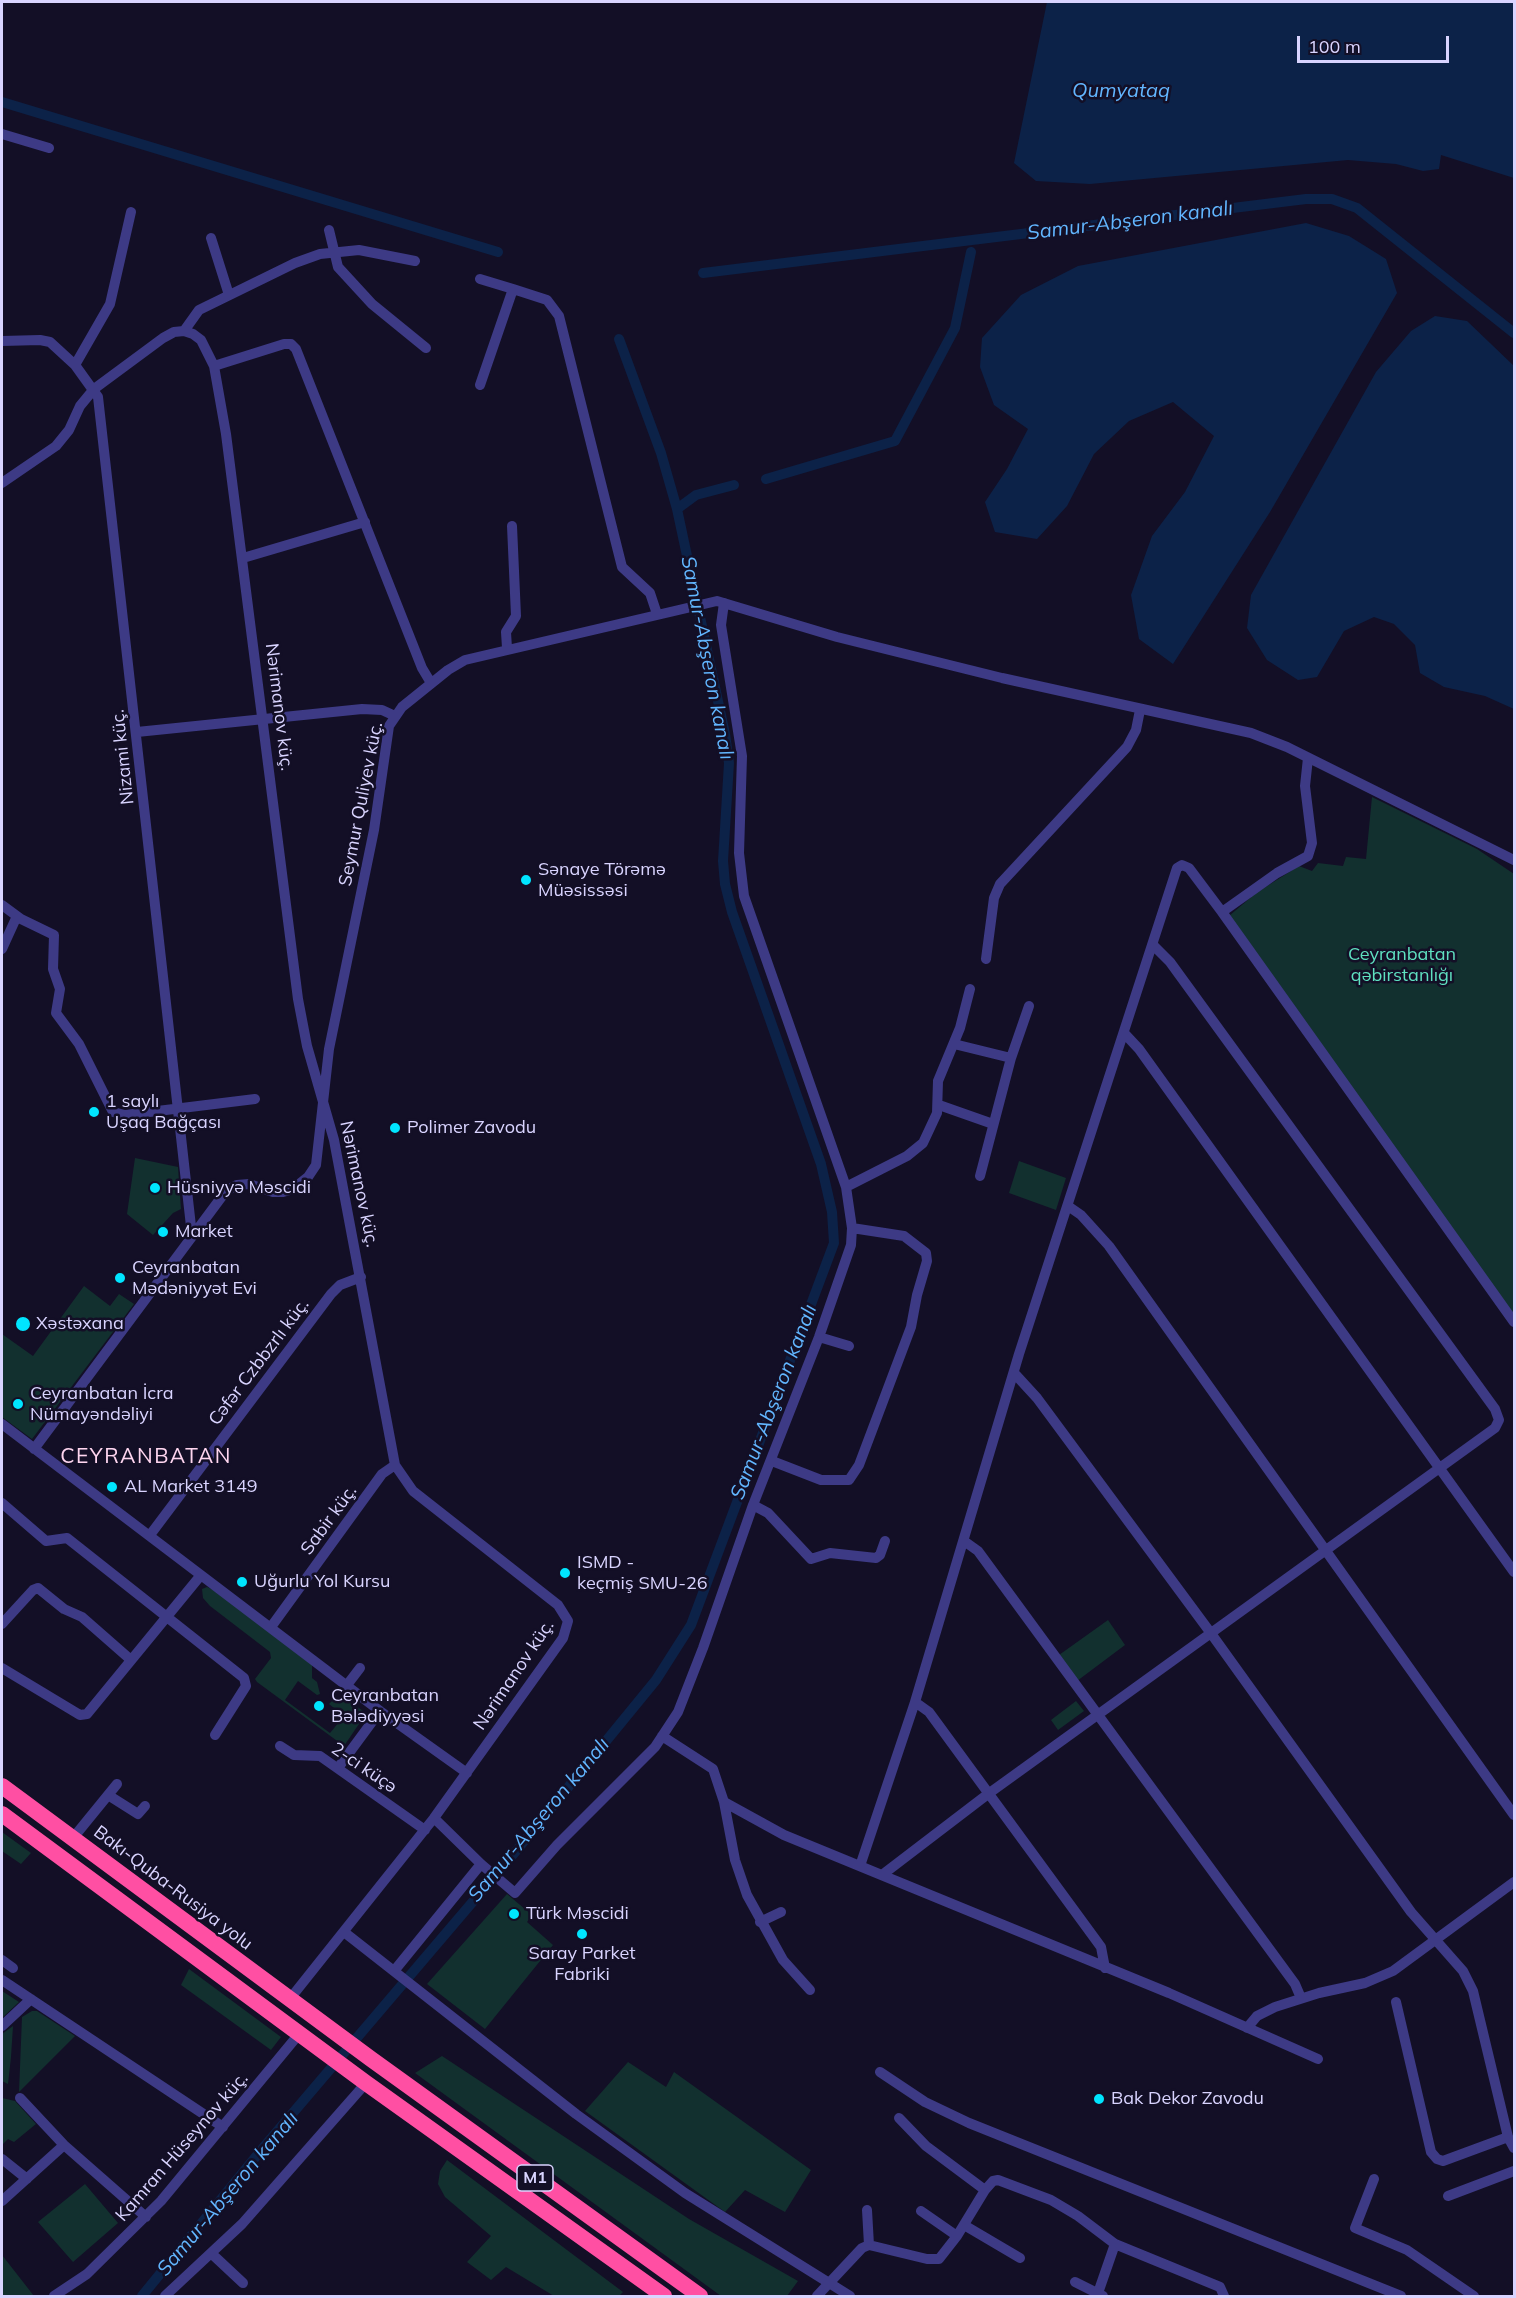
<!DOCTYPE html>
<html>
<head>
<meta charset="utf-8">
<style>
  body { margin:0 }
  #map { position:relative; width:1516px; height:2298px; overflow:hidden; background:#130f26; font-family:Mulish,sans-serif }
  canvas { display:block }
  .frame { position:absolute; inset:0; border:3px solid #d9d4ff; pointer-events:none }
  .scale { position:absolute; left:1297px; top:36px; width:152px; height:27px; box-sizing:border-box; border:3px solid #d9d4ff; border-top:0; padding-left:8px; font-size:18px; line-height:21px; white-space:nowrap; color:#d9d4ff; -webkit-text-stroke:4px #130f26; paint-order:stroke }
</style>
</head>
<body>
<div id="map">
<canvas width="1516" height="2298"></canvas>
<div class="frame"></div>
<div class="scale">100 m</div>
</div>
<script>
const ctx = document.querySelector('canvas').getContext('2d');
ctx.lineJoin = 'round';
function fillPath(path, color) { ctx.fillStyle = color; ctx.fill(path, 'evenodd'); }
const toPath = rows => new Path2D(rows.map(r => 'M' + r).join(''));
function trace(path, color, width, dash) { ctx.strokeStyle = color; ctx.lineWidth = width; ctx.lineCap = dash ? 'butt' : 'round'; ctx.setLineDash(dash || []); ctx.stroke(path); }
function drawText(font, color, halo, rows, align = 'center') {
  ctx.font = font + ' Mulish,sans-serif'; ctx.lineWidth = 5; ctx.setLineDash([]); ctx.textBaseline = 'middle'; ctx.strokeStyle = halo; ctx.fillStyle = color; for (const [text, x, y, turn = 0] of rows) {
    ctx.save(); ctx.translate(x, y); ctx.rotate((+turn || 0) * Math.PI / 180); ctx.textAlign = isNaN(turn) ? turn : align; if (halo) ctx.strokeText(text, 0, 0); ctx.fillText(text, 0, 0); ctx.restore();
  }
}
const green = toPath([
  [1372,797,1477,849,1514,874,1514,1315,1229,916,1256,893,1299,866,1312,871,1318,863,1343,866,1346,857,1366,859],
  [135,1158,178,1167,181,1209,173,1213,153,1235,127,1214],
  [1019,1161,1066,1178,1056,1210,1009,1193],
  [84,1286,110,1306,119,1294,134,1304,32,1439,2,1417,2,1334,33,1356],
  [207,1587,218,1592,312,1665,312,1678,317,1682,320,1694,317,1695,298,1681,285,1700,330,1733,344,1716,329,1704,333,1700,336,1698,352,1703,363,1711,361,1721,344,1746,257,1682,255,1679,271,1658,270,1652,210,1606,203,1598,202,1589],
  [1108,1620,1125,1645,1077,1681,1059,1655],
  [1076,1701,1084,1711,1058,1730,1051,1720],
  [2,1832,31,1853,21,1864,2,1851],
  [507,1894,532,1915,527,1922,553,1945,485,2029,427,1984],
  [189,1969,281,2037,271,2050,181,1985],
  [2,1991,19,2002,2,2018],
  [32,2011,37,2011,75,2036,19,2092,22,2017],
  [13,2026,11,2057,8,2084,2,2081,2,2034],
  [442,2056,689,2219,798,2281,787,2296,721,2296,415,2073],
  [628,2062,666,2087,674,2072,811,2170,785,2212,745,2190,725,2212,585,2111],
  [2,2098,15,2101,36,2124,14,2142,8,2139,2,2145],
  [447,2160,623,2292,619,2296,554,2296,506,2267,491,2280,467,2262,491,2236,445,2197,438,2184,440,2171],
  [85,2184,118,2223,73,2262,38,2222],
  [2,2255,34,2296,2,2296]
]);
const water = toPath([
  [1047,2,1514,2,1514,178,1441,155,1439,169,1423,171,1396,164,1348,160,1090,184,1036,181,1014,163],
  [1306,223,1349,236,1386,259,1397,293,1270,512,1173,664,1139,639,1131,595,1152,536,1185,492,1214,436,1173,402,1129,421,1094,454,1067,506,1037,539,995,532,985,502,1007,469,1028,429,994,405,980,367,982,338,1021,295,1078,266],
  [1435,316,1467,321,1514,366,1514,709,1485,696,1444,687,1420,673,1415,645,1394,624,1374,617,1344,631,1317,677,1298,680,1267,660,1247,628,1251,595,1376,372,1411,331]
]);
const canal = toPath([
  [2,102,498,252],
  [703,273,1306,199,1332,199,1357,208,1514,333],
  [766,479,895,441,955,328,971,252],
  [677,509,696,495,734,485],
  [142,2296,263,2148,516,1851,656,1680,691,1625,834,1243,832,1212,821,1164,732,912,725,884,723,861,729,763,725,734,677,509,661,453,619,339]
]);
const minor = toPath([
  [2,134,49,148],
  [329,230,338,267,372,304,426,348],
  [211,238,229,295],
  [480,279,513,289],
  [184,331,199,310,295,263,320,254,359,250,415,261],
  [2,341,40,340,50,342,75,365,98,397,192,1235],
  [75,365,110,304,131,212],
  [214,366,284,344,291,344,296,349,422,668,431,683],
  [480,385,513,289,547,300,559,316,622,567,650,593,657,614],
  [2,483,56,446,69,430,80,406,94,389,163,338,174,332,184,331,193,334,201,340,214,366,226,434,298,999,307,1046,334,1140,395,1465,413,1491,558,1605,568,1621,563,1638,434,1818,289,2000],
  [243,558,365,522],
  [507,648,506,632,516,616,512,526],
  [137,732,362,709,382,710,395,716],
  [1308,758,1305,786,1312,843,1308,856,1277,873,1222,912,1514,1322],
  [2,905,21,919,54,935,53,969,60,989,56,1013,79,1044,113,1112,125,1115,255,1099],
  [2,949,17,916],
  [986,959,994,898,1000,884,1127,747,1136,730,1140,710],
  [1124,1033,1139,1049,1514,1572],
  [954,1044,1011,1058],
  [939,1105,993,1124],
  [980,1176,1011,1058,1029,1006],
  [846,1187,907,1156,923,1143,937,1113,938,1081,960,1028,970,989],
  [1068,1206,1081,1215,1109,1246,1514,1815],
  [819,1337,849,1346],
  [1015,1374,1037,1398,1210,1632,1411,1912,1463,1971,1473,1991,1508,2137,1514,2148],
  [2,1424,380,1711,467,1773],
  [34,1449,226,1191,237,1185,249,1184,273,1192,283,1192,293,1189,308,1177,316,1165,329,1049,374,830,389,726,402,707,448,670,465,660,717,601,837,637,1002,678,1251,733,1287,747,1514,860],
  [772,1461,821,1480,849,1480,859,1465,911,1327,917,1295,927,1261,926,1253,904,1236,852,1228],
  [2,1503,46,1541,67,1538,244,1678,246,1686,215,1735],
  [753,1505,768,1513,811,1559,830,1553,876,1558,880,1555,885,1541],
  [150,1535,331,1294,340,1285,361,1277],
  [964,1541,978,1551,1295,1984,1301,1998],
  [2,1624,33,1590,38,1588,64,1609,82,1617,131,1660],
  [271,1627,382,1474,395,1465],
  [2,1668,80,1715,87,1714,201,1575],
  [347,1685,360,1668],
  [915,1702,929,1712,1101,1947,1105,1968],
  [662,1736,713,1769,724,1802,735,1860,747,1895,783,1960,810,1990],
  [280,1746,294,1755,320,1756,425,1830],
  [338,1768,380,1711],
  [108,1795,138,1814,145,1806],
  [724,1802,784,1835,1169,1993,1318,2059],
  [434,1818,481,1864,515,1893,557,1845,655,1747,678,1712,703,1648,753,1505,819,1337,851,1245,852,1228,846,1187,744,896,739,853,742,756,721,625,724,603],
  [73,1838,117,1784],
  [860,1866,915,1702,1019,1354,1177,868,1182,865,1189,868,1222,912],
  [882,1875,988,1794,1495,1428,1499,1420,1495,1409,1170,962,1153,945],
  [760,1922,781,1912],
  [344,1932,576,2114,685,2193,850,2296],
  [2,1960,13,1968],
  [394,1971,481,1864],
  [2,1980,223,2127],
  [1396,2002,1431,2152,1437,2159,1443,2161,1508,2137],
  [2,2026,31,1999],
  [1247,2028,1257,2016,1275,2007,1319,1993,1365,1983,1393,1971,1514,1882],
  [880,2072,925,2102,969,2123,1401,2296],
  [20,2098,64,2145,146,2217],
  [899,2118,926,2146,985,2190],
  [2,2159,27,2179],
  [1374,2179,1355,2228,1407,2250,1474,2296],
  [1448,2196,1514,2171],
  [2,2201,64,2145],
  [867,2210,869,2245],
  [921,2211,957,2236],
  [964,2225,1020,2258],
  [1115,2244,1220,2287,1224,2296],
  [212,2254,243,2283],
  [1075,2282,1103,2296],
  [54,2296,87,2274,161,2201,299,2034],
  [165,2296,242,2224,366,2083],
  [817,2296,862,2248,869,2245,927,2259,939,2259,957,2236,985,2190,993,2181,998,2180,1051,2200,1078,2216,1115,2244,1098,2293]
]);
const highway = toPath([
  [2,1786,371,2059,700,2296],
  [2,1814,366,2083,664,2296]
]);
const markers = [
  [526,880,6,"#00e5ff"],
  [94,1112,6,"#00e5ff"],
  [395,1128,6,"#00e5ff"],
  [155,1188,6,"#00e5ff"],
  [163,1232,6,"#00e5ff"],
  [120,1278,6,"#00e5ff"],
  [23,1324,8,"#00e5ff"],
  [18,1404,6,"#00e5ff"],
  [112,1487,6,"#00e5ff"],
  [565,1573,6,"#00e5ff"],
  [242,1582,6,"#00e5ff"],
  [319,1706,6,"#00e5ff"],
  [514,1914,6,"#00e5ff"],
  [582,1934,6,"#00e5ff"],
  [1099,2099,6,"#00e5ff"]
];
const shields = [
  [535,2178,36]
];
const shieldNames = [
  ["M1",535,2178]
];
const streetNames = [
  ["Nərimanov küç.",279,707,83],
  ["Nizami küç.",123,757,-96],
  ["Seymur Quliyev küç.",361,804,-79],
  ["Nərimanov küç.",359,1184,78],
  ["Cəfər Czbbzrlı küç.",259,1362,-53],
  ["Sabir küç.",329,1520,-54],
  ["Nərimanov küç.",514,1675,-56],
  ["2-ci küçə",364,1768,34],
  ["Bakı-Quba-Rusiya yolu",173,1888,37],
  ["Kamran Hüseynov küç.",182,2147,-49]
];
const poiNames = [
  ["Sənaye Törəmə",538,870],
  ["Müəsissəsi",538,891],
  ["1 saylı",106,1102],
  ["Uşaq Bağçası",106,1123],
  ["Polimer Zavodu",407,1128],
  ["Hüsniyyə Məscidi",167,1188],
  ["Market",175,1232],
  ["Ceyranbatan",132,1268],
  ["Mədəniyyət Evi",132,1289],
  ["Xəstəxana",36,1324],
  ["Ceyranbatan İcra",30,1394],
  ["Nümayəndəliyi",30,1415],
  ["AL Market 3149",124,1487],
  ["ISMD -",577,1563],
  ["keçmiş SMU-26",577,1584],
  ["Uğurlu Yol Kursu",254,1582],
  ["Ceyranbatan",331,1696],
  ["Bələdiyyəsi",331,1717],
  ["Türk Məscidi",526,1914],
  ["Saray Parket",582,1954,"center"],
  ["Fabriki",582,1975,"center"],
  ["Bak Dekor Zavodu",1111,2099]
];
const parkNames = [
  ["Ceyranbatan",1402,955],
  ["qəbirstanlığı",1402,976]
];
const waterNames = [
  ["Qumyataq",1121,91],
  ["Samur-Abşeron kanalı",1130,221,-7],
  ["Samur-Abşeron kanalı",707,658,79],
  ["Samur-Abşeron kanalı",774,1402,-69],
  ["Samur-Abşeron kanalı",539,1820,-50],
  ["Samur-Abşeron kanalı",228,2194,-50]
];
const quarterNames = [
  ["CEYRANBATAN",146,1457]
];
fillPath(green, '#12302f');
fillPath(water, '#0c2248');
trace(canal, '#0c2248', 10);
trace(minor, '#3d3a85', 10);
trace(highway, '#ff4fa3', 16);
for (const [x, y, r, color] of markers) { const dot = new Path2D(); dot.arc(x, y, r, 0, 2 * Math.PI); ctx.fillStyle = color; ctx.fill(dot); trace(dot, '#130f26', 2); }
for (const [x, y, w] of shields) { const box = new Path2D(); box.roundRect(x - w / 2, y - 13, w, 26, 4.5); ctx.fillStyle = '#130f26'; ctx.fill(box); trace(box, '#d9d4ff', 1.5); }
drawText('bold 16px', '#d9d4ff', null, shieldNames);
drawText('18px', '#d9d4ff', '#130f26', streetNames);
drawText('18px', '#d9d4ff', '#130f26', poiNames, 'left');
drawText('18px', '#5fe0c0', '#130f26', parkNames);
drawText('italic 20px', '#62b6ff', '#130f26', waterNames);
ctx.letterSpacing = '1.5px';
drawText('21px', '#ffd6f0', '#130f26', quarterNames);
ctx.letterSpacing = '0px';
</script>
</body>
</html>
